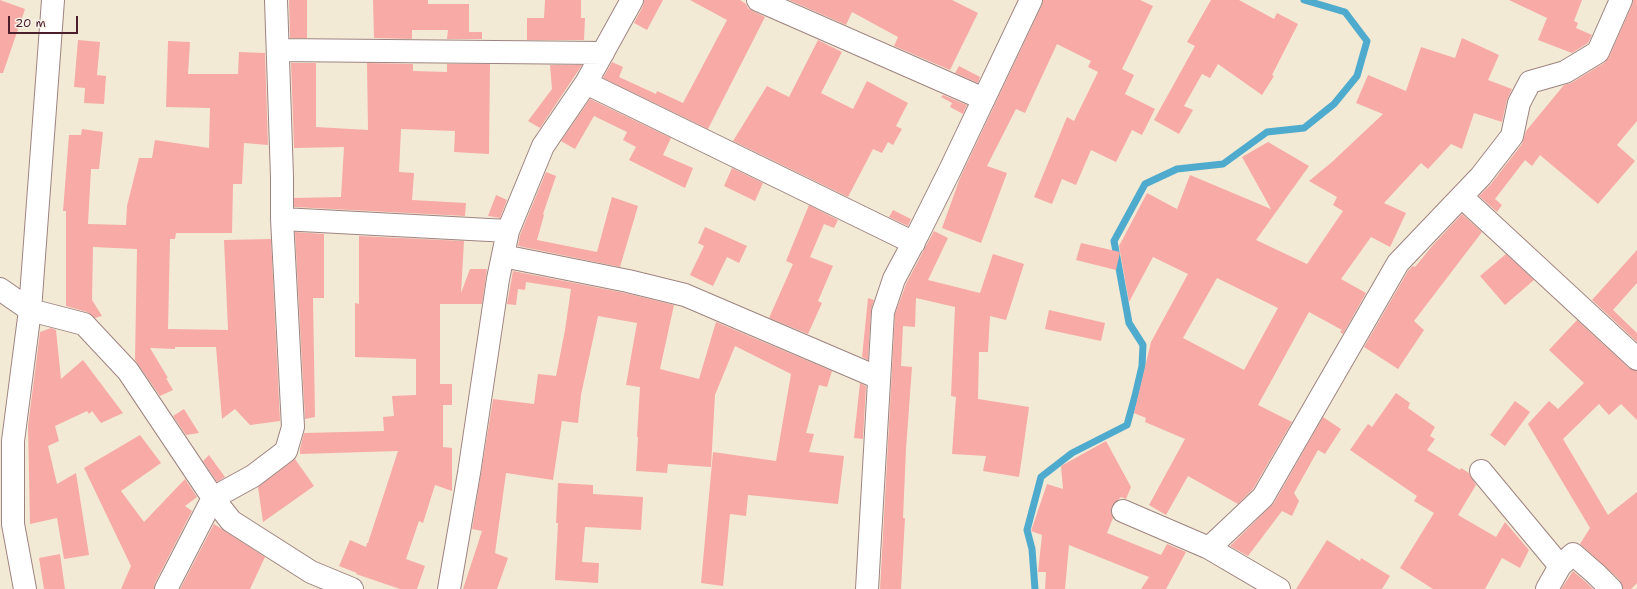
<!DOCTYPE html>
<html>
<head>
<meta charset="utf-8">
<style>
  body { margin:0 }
  #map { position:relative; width:1637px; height:589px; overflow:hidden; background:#f3ead5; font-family:"Shantell Sans",sans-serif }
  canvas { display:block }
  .scale { position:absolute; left:8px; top:16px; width:70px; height:18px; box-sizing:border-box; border:2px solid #4a1f2b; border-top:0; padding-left:5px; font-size:12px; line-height:14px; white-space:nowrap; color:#4a1f2b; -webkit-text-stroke:3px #f7f3e8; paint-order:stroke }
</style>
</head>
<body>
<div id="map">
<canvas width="1637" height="589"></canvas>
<div class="scale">20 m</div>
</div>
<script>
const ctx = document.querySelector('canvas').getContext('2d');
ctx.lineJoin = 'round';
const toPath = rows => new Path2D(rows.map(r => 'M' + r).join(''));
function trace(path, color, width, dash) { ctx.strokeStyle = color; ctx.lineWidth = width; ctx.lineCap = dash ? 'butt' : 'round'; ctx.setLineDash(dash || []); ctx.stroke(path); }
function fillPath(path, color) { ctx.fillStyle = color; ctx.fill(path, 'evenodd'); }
const stream = toPath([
  [1035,589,1032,549,1027,530,1041,477,1072,453,1127,425,1135,396,1142,366,1143,345,1129,323,1114,241,1145,184,1177,169,1223,164,1267,132,1304,128,1334,104,1357,76,1367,41,1345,12,1304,0]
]);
const building = toPath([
  [0,0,25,9,3,73,0,73],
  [289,0,307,0,307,38,290,38],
  [373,0,428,0,428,4,469,4,469,32,482,32,482,39,447,39,448,30,412,30,412,39,374,38],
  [545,0,581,0,581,18,585,18,584,40,527,40,527,18,544,18],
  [644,0,663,0,647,30,634,23,643,6],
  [690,0,740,0,746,4,748,8,753,11,765,17,708,129,603,78,612,62,623,67,619,77,656,94,657,91,683,103,727,20],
  [789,0,952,0,978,13,950,70,894,46,898,37,852,12,846,25],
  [1043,0,1140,0,1153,6,1122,69,1134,75,1125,94,1155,109,1142,135,1132,130,1116,162,1091,150,1076,185,1062,179,1052,204,1034,197,1067,117,1074,121,1098,72,1088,67,1091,61,1057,44,1025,113,1016,109,987,166,1007,173,981,243,942,228,960,178,1042,5],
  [1211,0,1239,0,1274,19,1277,13,1298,24,1272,75,1274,76,1262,95,1218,64,1210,78,1202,74,1184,106,1193,110,1179,134,1154,120,1195,46,1187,42],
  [1509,0,1582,0,1574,21,1578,23,1576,28,1592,35,1588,43,1572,53,1538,40,1547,18],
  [1633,0,1637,0,1637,121,1617,145,1635,161,1598,204,1540,155,1532,166,1525,160,1495,199,1502,205,1497,212,1479,196,1491,184,1522,144,1526,131,1564,85,1571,83,1604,63,1609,57,1632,5],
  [1462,38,1499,55,1488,80,1512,89,1507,100,1502,122,1474,113,1462,149,1451,144,1428,169,1421,163,1384,203,1406,213,1390,247,1371,237,1341,279,1366,293,1343,334,1340,332,1342,330,1309,312,1258,405,1292,422,1253,489,1238,504,1188,476,1166,515,1149,505,1185,439,1145,422,1146,418,1134,413,1151,342,1188,274,1153,257,1129,302,1119,246,1147,193,1177,209,1190,175,1271,209,1242,157,1268,142,1309,166,1256,240,1307,264,1343,211,1333,205,1337,197,1309,181,1332,162,1383,114,1356,103,1368,75,1406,91,1421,47,1455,58],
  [1217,278,1278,308,1244,370,1183,338],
  [78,40,100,42,97,75,106,76,104,104,84,103,85,88,74,87],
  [818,40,842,52,821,93,853,109,867,81,908,103,896,126,902,129,893,145,888,142,882,153,873,149,848,197,733,141,767,86,789,97],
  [168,41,190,42,188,74,238,74,239,52,265,53,268,145,244,143,242,184,233,184,232,233,176,233,175,239,170,239,168,329,228,330,224,240,271,239,280,421,250,425,235,409,222,419,216,347,175,347,175,349,150,348,168,378,166,378,173,390,160,396,135,360,137,249,93,247,92,300,102,316,95,318,87,312,66,306,66,211,63,211,69,135,81,135,82,129,103,132,99,169,91,169,88,224,126,225,127,206,139,158,152,158,155,140,209,148,210,108,166,107],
  [291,63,316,63,316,127,368,130,367,63,413,64,413,71,447,72,447,64,490,64,489,154,454,152,455,131,401,129,399,172,414,173,412,200,466,203,465,216,294,207,294,198,341,197,344,147,294,148],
  [550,65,582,65,540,128,528,121,552,89],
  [959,66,980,77,978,83,955,73],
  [943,95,967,105,963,114,950,107,952,103,941,97],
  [590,99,671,138,663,155,693,168,685,188,629,160,636,147,623,140,627,132,594,116,575,149,561,141],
  [732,168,763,183,755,201,724,186],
  [546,172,556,176,543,214,544,215,537,240,597,252,612,197,638,206,620,267,518,246,520,235],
  [496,195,507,200,500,218,488,216],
  [809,205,838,220,834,228,824,224,810,257,833,266,818,301,822,303,808,334,769,318,793,264,786,261],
  [893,210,911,219,908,226,889,217],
  [1462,214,1482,232,1414,321,1424,330,1398,369,1364,347,1408,271,1413,266,1415,267,1433,245],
  [705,227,747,246,739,263,727,257,713,286,690,275,704,246,698,243],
  [934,231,948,238,928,280,980,293,993,254,1024,264,1006,320,990,316,988,352,979,352,978,399,1029,407,1023,450,1019,477,983,471,986,456,952,454,956,397,951,396,955,307,916,298,915,327,903,326,901,366,912,367,906,449,903,518,905,518,901,589,880,589,895,314,906,284],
  [295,232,324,234,324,298,313,298,315,417,305,419],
  [359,236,464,241,461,293,470,269,487,269,482,304,440,304,440,384,452,384,452,405,443,405,443,447,452,448,452,491,435,485,423,523,419,521,406,559,425,566,417,589,400,589,356,574,357,573,339,566,350,540,366,547,367,543,368,543,398,451,300,454,300,449,304,433,384,431,383,417,394,416,392,396,416,395,416,359,355,357,355,303,359,304],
  [1081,243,1120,252,1116,270,1076,260],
  [1637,250,1637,283,1613,310,1637,333,1637,342,1592,300],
  [1506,254,1534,280,1505,305,1480,276],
  [513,271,625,293,674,305,660,369,699,379,716,322,832,371,827,387,819,385,806,433,814,434,809,452,844,456,838,504,748,495,746,516,730,514,723,586,701,583,713,452,776,461,791,374,735,346,715,395,711,467,668,464,667,473,636,471,638,437,637,437,640,387,626,385,637,323,598,316,581,395,578,423,562,421,553,480,506,473,495,553,508,558,497,589,463,589,482,531,472,529,493,399,534,404,538,374,556,376,565,330,571,289,526,282,525,290,518,289,516,305,507,304],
  [868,298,874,300,871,311,868,360,862,357],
  [1049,310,1105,323,1101,341,1045,329],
  [1577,320,1629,368,1637,371,1637,420,1621,404,1609,415,1599,404,1563,439,1608,515,1637,492,1637,583,1631,589,1623,589,1620,580,1580,544,1590,528,1528,424,1549,401,1558,409,1584,383,1549,350],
  [51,328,56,330,61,379,83,360,123,413,101,423,92,411,89,414,87,411,55,426,59,441,48,446,57,484,76,473,89,555,64,559,57,518,30,524,28,426,40,332],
  [860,383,866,386,863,439,854,438],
  [1396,393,1410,403,1408,408,1435,427,1430,436,1435,439,1427,450,1460,470,1461,468,1469,473,1476,485,1458,515,1496,537,1505,522,1529,550,1520,568,1502,558,1485,589,1433,589,1400,568,1434,513,1414,501,1417,496,1350,450,1368,424,1372,427],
  [1515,401,1530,412,1505,446,1490,435],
  [184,409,199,433,186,435,173,416],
  [1323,417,1341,429,1325,454,1318,450,1294,493,1299,501,1292,516,1282,511,1248,556,1230,546,1274,503],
  [140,435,161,463,121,491,144,522,185,479,197,497,185,506,192,511,155,583,154,589,121,589,131,566,84,468],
  [1106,441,1131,487,1126,499,1121,497,1112,506,1111,512,1113,518,1107,533,1161,555,1167,544,1186,552,1166,589,1141,589,1149,577,1069,545,1065,589,1045,589,1046,572,1038,572,1042,535,1031,531,1047,484,1063,489,1061,466],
  [209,455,225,477,217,482,203,461],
  [295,459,314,486,263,522,258,487],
  [558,483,593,485,593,494,643,497,641,530,585,527,582,562,599,563,598,583,555,580,558,523,556,523],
  [214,524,265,557,250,589,180,589],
  [1327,540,1360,561,1361,558,1390,576,1382,589,1296,589],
  [60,554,65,589,44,589,39,558],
  [1573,571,1587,583,1593,589,1561,589]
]);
const minor = toPath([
  [758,0,984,99],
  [278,50,603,53],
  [586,83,914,243],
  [1462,197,1637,359],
  [282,219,508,231],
  [503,256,628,281,685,295,879,378],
  [0,289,30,310,84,324,128,371,213,498,231,521,311,572,352,589],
  [1481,471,1560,566],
  [1123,511,1209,548,1279,589],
  [1209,548,1263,497,1398,263,1481,176,1512,136,1519,103,1530,82,1565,72,1598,52,1621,0],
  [25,589,13,524,13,441,30,310,53,0],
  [166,589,213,498,253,476,286,451,293,427,282,219,282,177,276,0],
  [449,589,469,473,498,279,508,231,543,146,586,83,632,0],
  [867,589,883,312,894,279,918,234,950,170,1031,0],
  [1547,589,1560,566,1573,554,1596,574,1611,589]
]);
trace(stream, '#4fabcd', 7);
fillPath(building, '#f7aaa6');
trace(minor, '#9e8480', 24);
trace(minor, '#fff', 22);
</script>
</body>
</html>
